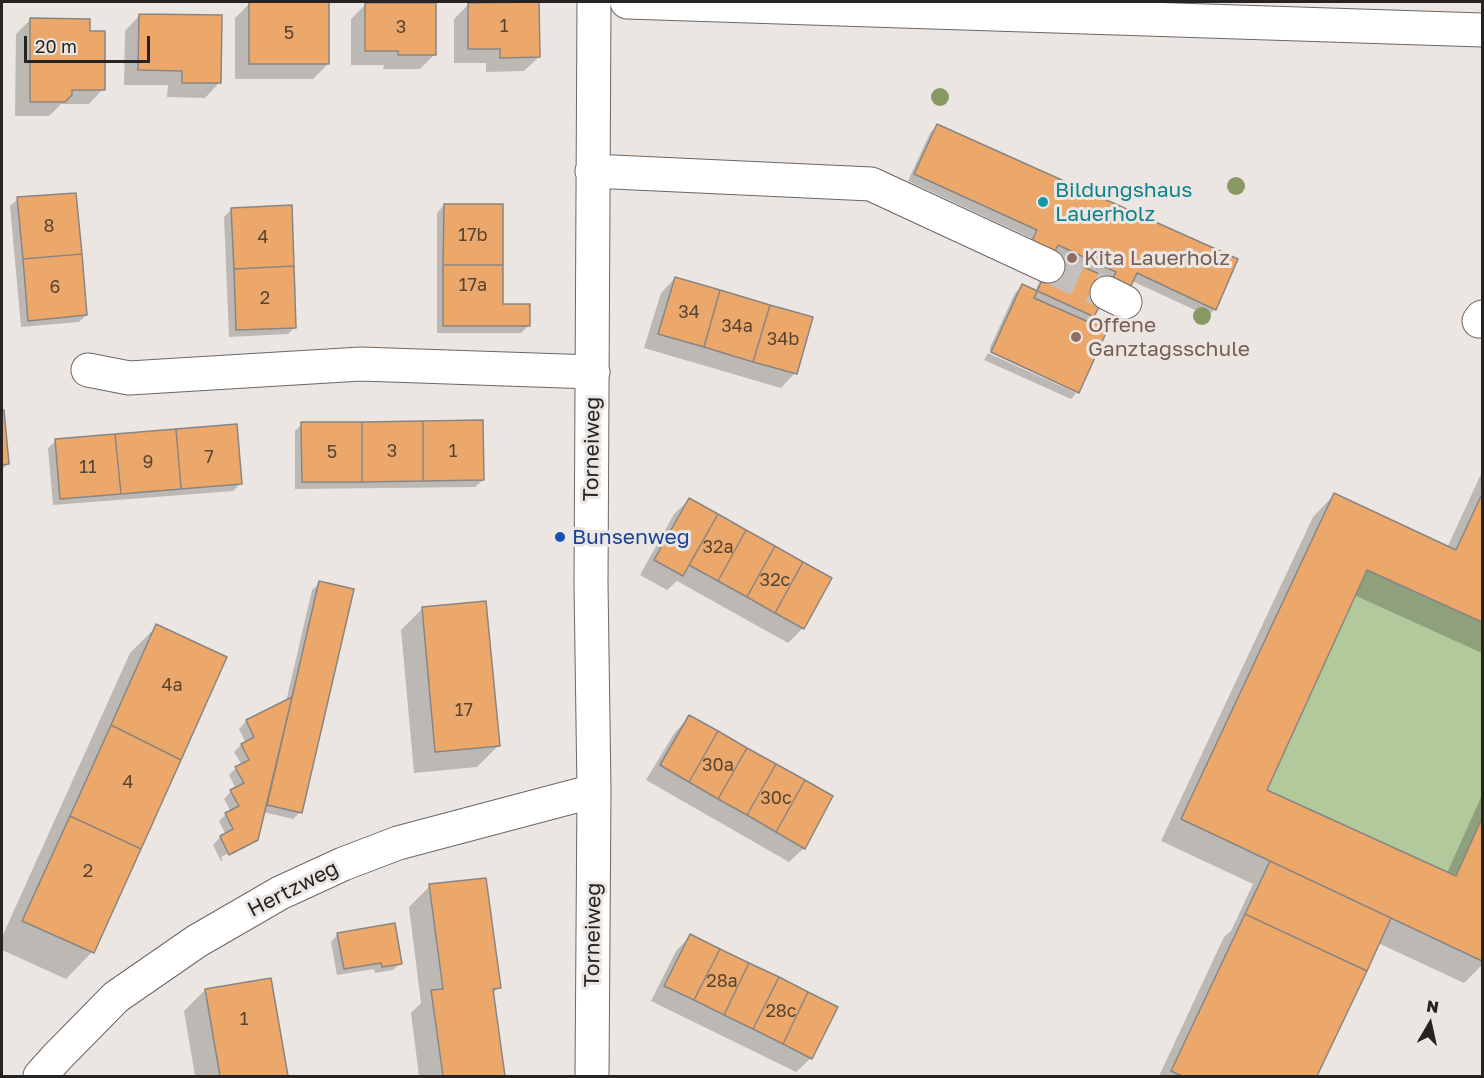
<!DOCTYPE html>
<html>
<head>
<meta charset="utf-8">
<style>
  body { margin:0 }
  #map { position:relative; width:1484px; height:1078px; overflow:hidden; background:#ebe6e2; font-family:"Golos Text",sans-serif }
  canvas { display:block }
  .frame { position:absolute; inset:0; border:3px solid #252422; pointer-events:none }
  .north { position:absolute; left:1400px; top:994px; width:60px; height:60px; -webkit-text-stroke:4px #ebe6e2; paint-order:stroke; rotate:9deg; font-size:16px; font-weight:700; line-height:24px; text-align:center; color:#252422 }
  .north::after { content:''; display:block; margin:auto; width:21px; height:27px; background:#252422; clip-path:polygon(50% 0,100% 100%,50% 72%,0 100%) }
  .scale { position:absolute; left:24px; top:36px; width:126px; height:27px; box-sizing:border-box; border:3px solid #252422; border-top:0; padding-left:8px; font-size:18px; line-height:21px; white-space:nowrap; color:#252422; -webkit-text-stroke:4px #ebe6e2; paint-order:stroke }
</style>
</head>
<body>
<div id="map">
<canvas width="1484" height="1078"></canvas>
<div class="frame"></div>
<div class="north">N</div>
<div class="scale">20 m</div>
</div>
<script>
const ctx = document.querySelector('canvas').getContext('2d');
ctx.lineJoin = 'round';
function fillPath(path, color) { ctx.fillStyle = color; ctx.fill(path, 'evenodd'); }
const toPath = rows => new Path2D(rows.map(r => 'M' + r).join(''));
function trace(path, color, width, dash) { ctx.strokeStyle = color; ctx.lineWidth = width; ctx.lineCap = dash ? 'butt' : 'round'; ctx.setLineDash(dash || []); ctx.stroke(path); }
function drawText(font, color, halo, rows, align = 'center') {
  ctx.font = font + ' "Golos Text",sans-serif'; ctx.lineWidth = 6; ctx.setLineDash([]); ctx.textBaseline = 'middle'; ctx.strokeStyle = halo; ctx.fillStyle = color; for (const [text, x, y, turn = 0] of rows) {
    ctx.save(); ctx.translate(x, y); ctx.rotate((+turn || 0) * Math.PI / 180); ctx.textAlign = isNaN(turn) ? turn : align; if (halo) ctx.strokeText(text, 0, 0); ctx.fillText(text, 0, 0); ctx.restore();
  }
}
const green = toPath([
  [1367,570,1482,622,1482,818,1456,876,1267,790]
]);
const shadow = toPath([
  [250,3,328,64,313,79,235,79,235,18],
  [366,4,435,54,420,69,383,69,384,65,351,65,351,19],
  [469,4,539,57,524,71,486,72,486,63,454,63,454,19],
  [139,16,219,83,205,98,167,97,168,85,124,85,125,31],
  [31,19,88,32,103,89,89,104,61,104,49,116,15,116,16,34],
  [937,125,1215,309,1208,316,1132,281,1107,287,1092,318,1077,393,1077,390,989,350,1015,293,1022,286,1035,292,1048,261,1025,250,1031,238,908,181,930,133],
  [18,199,86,315,79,322,21,327,10,206],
  [444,205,501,306,528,326,521,333,437,333,437,213],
  [232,209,295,327,288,334,229,337,224,217],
  [675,278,795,373,781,388,644,348,661,293],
  [988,353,1076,393,1071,399,984,360],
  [2,412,3,412,8,463,2,470],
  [302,424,483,480,475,487,295,489,295,431],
  [56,441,240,484,233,491,53,505,48,448],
  [1482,472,1482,653,1354,595,1265,790,1447,873,1482,795,1482,965,1464,983,1378,943,1315,1076,1159,1076,1224,937,1231,931,1253,884,1161,841,1313,517,1334,495,1447,548],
  [689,500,803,628,788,643,677,581,667,590,640,575,674,514],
  [320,583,300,812,293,819,263,812,257,839,253,844,253,841,221,857,223,860,251,846,221,861,213,845,220,837,226,835,219,821,226,814,231,812,224,799,231,791,236,789,229,775,236,768,242,765,234,752,241,745,246,743,239,729,246,721,286,702,312,590],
  [422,609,498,746,477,767,414,773,401,630],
  [157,626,225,658,92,952,66,979,2,950,2,937,130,653],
  [690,717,804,848,789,862,646,780,675,732],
  [430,886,499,987,492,994,503,1076,419,1076,411,1013,421,1003,409,907],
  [338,934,400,963,393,970,375,973,374,969,337,975,331,942],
  [690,936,811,1058,796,1072,651,1001,676,951],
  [270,980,286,1076,195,1076,184,1011,205,990]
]);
const building = toPath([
  [249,2,329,2,329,64,249,64,249,2],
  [539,2,540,57,500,58,500,49,468,49,468,3,539,2],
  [365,3,436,3,436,55,398,55,398,51,365,51,365,3],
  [139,14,222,15,221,83,182,83,182,71,138,70,139,14],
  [30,18,90,19,90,31,105,31,105,90,72,90,72,95,65,102,30,102,30,18],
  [937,124,1238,259,1216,310,1137,273,1130,288,1031,243,1037,230,914,174,937,124],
  [76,193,82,254,23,259,17,197,76,193],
  [444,204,503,204,503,265,443,265,444,204],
  [292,205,294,266,234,269,231,208,292,205],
  [1058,245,1116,272,1091,323,1034,298,1058,245],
  [82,254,87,315,28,321,23,259,82,254],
  [443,265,503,265,503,304,530,304,530,326,443,326,443,265],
  [294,266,296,328,236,330,234,269,294,266],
  [675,277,720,290,704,347,658,334,675,277],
  [1022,284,1110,324,1079,393,991,352,1022,284],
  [720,290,770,305,753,362,704,347,720,290],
  [770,305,813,317,797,374,753,362,770,305],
  [2,410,4,410,9,464,2,465,2,410],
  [483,420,484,480,423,481,423,421,483,420],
  [423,421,423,481,362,482,362,422,423,421],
  [301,422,362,422,362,482,302,482,301,422],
  [237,424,242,484,181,489,176,429,237,424],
  [176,429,181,489,121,494,115,434,176,429],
  [115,434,121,494,60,499,55,439,115,434],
  [1334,493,1456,550,1482,494,1482,622,1367,570,1267,790,1456,876,1482,818,1482,961,1181,819,1334,493],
  [689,498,718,514,683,576,654,560,689,498],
  [718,514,746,530,718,581,689,565,718,514],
  [746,530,775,546,747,597,718,581,746,530],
  [775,546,803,562,775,613,747,597,775,546],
  [803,562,832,578,804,629,775,613,803,562],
  [319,581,354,589,302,813,267,805,319,581],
  [486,601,500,746,435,752,422,607,486,601],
  [156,624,227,657,181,760,111,725,156,624],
  [292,697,258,840,229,855,220,836,233,829,225,813,239,806,230,790,244,783,235,767,249,760,241,744,254,737,246,720,292,697],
  [689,715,718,731,689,782,660,765,689,715],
  [111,725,181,760,141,849,70,816,111,725],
  [718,731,747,748,718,799,689,782,718,731],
  [747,748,776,764,747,815,718,799,747,748],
  [776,764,805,780,776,832,747,815,776,764],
  [805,780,833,796,805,849,776,832,805,780],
  [70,816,141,849,94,953,22,921,70,816],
  [1270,861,1391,918,1367,971,1245,914,1270,861],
  [486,878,501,988,493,989,505,1076,443,1076,431,990,443,989,429,884,486,878],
  [1245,914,1367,971,1317,1076,1182,1076,1171,1071,1245,914],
  [395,923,402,964,382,967,381,963,344,969,337,933,395,923],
  [690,934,720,949,694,1000,664,986,690,934],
  [720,949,749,963,724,1015,694,1000,720,949],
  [749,963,779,977,753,1029,724,1015,749,963],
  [779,977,808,992,783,1044,753,1029,779,977],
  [271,978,288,1076,220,1076,205,989,271,978],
  [808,992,838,1007,812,1059,783,1044,808,992]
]);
const minorTunnel = toPath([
  [1048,266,1107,293]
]);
const minor = toPath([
  [627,2,1482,30],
  [592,171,871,184,1048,266],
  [1107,293,1125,302],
  [1479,321,1482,317],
  [88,370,129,378,361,364,593,372],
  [40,1076,57,1057,116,997,197,941,280,893,343,864,398,843,594,791],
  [592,1076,594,791,591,583,594,2]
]);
const trees = [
  [940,97],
  [1236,186],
  [1202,316]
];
const markers = [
  [1043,202,6,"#0f9aa8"],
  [1072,258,6,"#8d6e63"],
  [1076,337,6,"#8d6e63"],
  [560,537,6,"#1a4fb4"]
];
const numberNames = [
  ["1",504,26],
  ["3",401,27],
  ["5",289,33],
  ["8",49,226],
  ["17b",473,235],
  ["4",263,237],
  ["17a",473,285],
  ["6",55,287],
  ["2",265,298],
  ["34",689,312],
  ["34a",737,326],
  ["34b",783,339],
  ["3",392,451],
  ["1",453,451],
  ["5",332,452],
  ["7",209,457],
  ["9",148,462],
  ["11",88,467],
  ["32a",718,547],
  ["32c",775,580],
  ["4a",172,685],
  ["17",464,710],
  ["30a",718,765],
  ["4",128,782],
  ["30c",776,798],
  ["2",88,871],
  ["28a",722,981],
  ["28c",781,1011],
  ["1",244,1019]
];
const cultureNames = [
  ["Bildungshaus",1055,190],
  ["Lauerholz",1055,214]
];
const educationNames = [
  ["Kita Lauerholz",1084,258],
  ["Offene",1088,325],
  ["Ganztagsschule",1088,349]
];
const streetNames = [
  ["Torneiweg",592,449,-89],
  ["Hertzweg",293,889,-27],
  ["Torneiweg",593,935,-89]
];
const transitNames = [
  ["Bunsenweg",572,537]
];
fillPath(green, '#b2c99b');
fillPath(shadow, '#0003');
fillPath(building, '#eca86a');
trace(building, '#8a8582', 1.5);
trace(minorTunnel, '#c3bfbc', 33, [33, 16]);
trace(minor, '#6c6764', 35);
trace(minor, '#fff', 33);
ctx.fillStyle = '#899966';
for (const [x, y] of trees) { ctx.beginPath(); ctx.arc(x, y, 9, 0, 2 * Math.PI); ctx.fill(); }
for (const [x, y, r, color] of markers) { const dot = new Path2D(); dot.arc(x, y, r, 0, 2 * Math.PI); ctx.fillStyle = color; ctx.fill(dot); trace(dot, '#ebe6e2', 2); }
drawText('18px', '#574534', null, numberNames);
drawText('21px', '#0d838f', '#ebe6e2', cultureNames, 'left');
drawText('21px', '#785e54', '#ebe6e2', educationNames, 'left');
drawText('21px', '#252422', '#ebe6e2', streetNames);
drawText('21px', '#164399', '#ebe6e2', transitNames, 'left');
</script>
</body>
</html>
